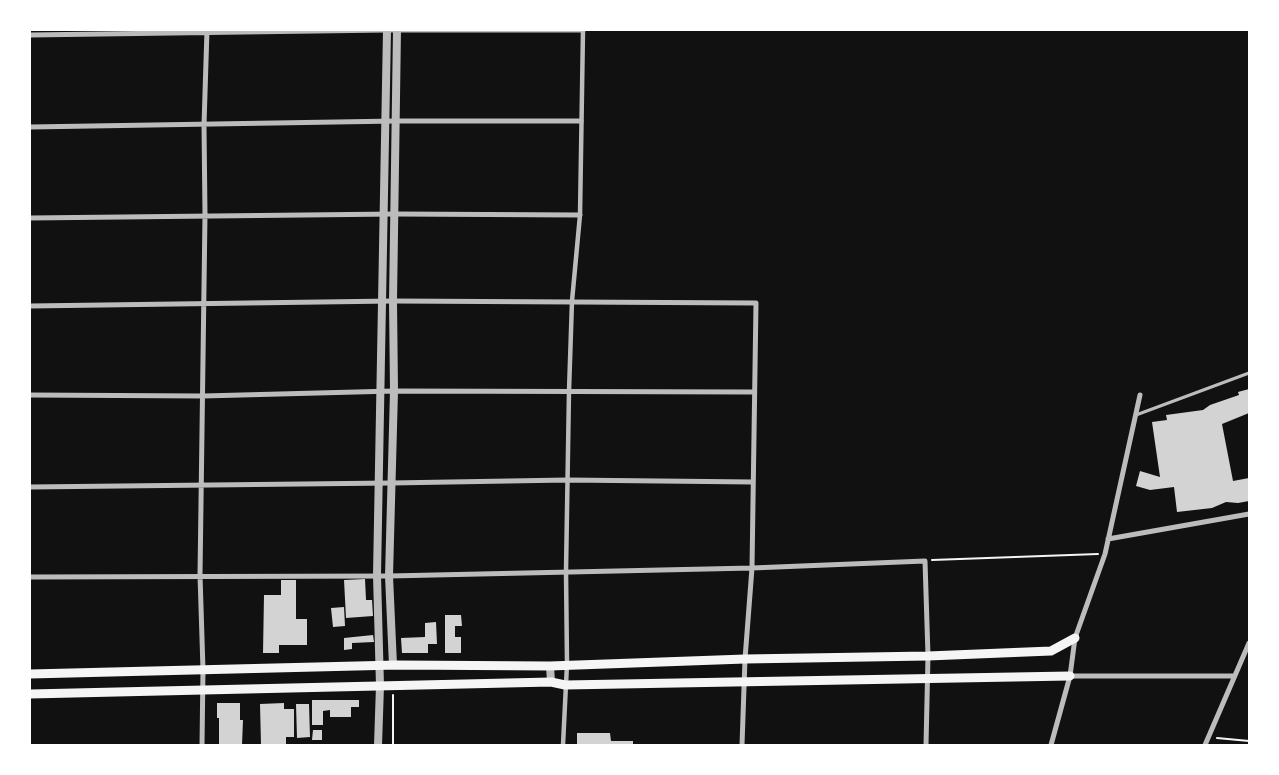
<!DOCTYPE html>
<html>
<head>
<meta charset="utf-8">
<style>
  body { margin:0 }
  #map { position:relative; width:1279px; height:775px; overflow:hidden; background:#111; font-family:"Alegreya Sans",sans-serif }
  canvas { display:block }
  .frame { position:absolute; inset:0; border:31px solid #fff; pointer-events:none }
</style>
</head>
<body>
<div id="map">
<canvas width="1279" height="775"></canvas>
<div class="frame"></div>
</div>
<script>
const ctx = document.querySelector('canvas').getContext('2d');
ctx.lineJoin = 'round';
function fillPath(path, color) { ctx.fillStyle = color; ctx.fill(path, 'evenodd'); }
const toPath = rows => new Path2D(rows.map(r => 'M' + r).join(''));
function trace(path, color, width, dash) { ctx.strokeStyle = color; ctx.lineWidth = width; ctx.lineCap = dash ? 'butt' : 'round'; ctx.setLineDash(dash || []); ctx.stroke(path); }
const building = toPath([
  [1249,389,1249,413,1222,424,1233,481,1249,478,1249,501,1238,503,1226,502,1212,508,1177,512,1174,487,1150,490,1136,486,1140,471,1160,477,1152,422,1167,420,1166,415,1203,410,1210,405,1239,395,1238,392],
  [365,579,366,600,372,600,373,616,346,618,344,580],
  [281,580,296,580,296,619,307,619,307,645,279,645,279,653,263,653,264,595,281,595],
  [344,607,345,626,333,627,331,608],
  [445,615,461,615,462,626,455,626,455,637,461,637,461,653,445,653],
  [436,622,437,644,428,644,428,653,402,653,401,638,425,637,425,623],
  [373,635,374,642,352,643,352,649,344,650,344,638],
  [312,700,359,700,359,707,351,707,351,717,330,717,330,710,323,711,323,725,312,725],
  [217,703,240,703,240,720,243,720,242,745,219,745,219,718,217,718],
  [284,703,284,709,294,709,294,737,286,737,286,745,261,745,260,704],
  [296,704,309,704,310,737,297,738],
  [313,730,322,730,322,740,312,740],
  [577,733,610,733,611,741,633,741,633,745,577,745]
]);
const path = toPath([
  [932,560,1098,554],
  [1217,738,1249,741],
  [393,745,393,695]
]);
const service = toPath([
  [1136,415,1249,373]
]);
const pedestrian = toPath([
  [563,745,567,664,566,571,569,391,572,301,580,215,583,30]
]);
const minor = toPath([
  [30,35,387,30,583,30],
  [30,127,397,121,581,121],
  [30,218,395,214,580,215],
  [30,306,393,301,756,303,752,568,745,659,742,745],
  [30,395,203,396,394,391,754,392],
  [30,487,391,483,567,480,753,482],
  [1108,539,1249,514],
  [30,577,389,576,752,568,925,561,928,656,926,745],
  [1070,676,1234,676],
  [202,745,203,670,200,575,205,215,204,125,207,30],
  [1051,745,1070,676,1075,638,1105,554,1140,395],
  [1205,745,1249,643]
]);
const tertiary = toPath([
  [393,665,389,576,394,391,393,301,397,30],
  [550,666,551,682],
  [378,745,380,686,377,575,387,30]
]);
const secondary = toPath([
  [30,674,397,665,550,666,745,659,928,656,1051,651,1075,638],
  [30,694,551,682,565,685,1070,676]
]);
fillPath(building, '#d3d3d3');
trace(path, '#f5f5f5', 2);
trace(service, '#bcbcbc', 3);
trace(pedestrian, '#bcbcbc', 4.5);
trace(minor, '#bcbcbc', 5);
trace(tertiary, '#bcbcbc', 8);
trace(secondary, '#f5f5f5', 9);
</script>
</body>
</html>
